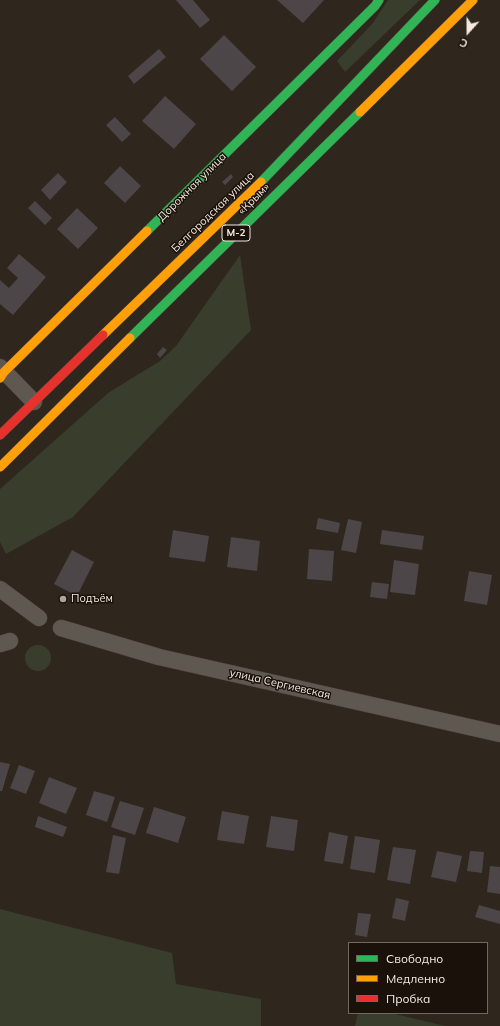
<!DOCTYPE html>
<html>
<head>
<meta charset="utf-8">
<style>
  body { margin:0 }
  #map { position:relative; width:500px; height:1026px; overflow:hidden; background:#2f261e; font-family:Mulish,sans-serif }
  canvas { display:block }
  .legend { position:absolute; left:348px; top:942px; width:140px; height:72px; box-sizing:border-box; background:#19110a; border:1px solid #716860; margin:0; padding:5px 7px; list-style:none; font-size:12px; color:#f6eae0 }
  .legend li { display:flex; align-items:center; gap:8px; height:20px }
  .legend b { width:20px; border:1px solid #716860 }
  .north { position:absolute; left:448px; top:12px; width:40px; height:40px; -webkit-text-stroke:3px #19110a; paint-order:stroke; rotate:201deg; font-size:11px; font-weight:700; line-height:16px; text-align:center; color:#f6eae0 }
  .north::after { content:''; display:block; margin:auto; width:14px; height:18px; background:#f6eae0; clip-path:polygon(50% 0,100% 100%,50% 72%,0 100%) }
</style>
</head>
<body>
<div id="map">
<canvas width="500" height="1026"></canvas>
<ul class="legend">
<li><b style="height:5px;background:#30b455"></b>Свободно</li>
<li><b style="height:5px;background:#ff9f0a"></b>Медленно</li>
<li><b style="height:5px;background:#e5322d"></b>Пробка</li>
</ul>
<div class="north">С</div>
</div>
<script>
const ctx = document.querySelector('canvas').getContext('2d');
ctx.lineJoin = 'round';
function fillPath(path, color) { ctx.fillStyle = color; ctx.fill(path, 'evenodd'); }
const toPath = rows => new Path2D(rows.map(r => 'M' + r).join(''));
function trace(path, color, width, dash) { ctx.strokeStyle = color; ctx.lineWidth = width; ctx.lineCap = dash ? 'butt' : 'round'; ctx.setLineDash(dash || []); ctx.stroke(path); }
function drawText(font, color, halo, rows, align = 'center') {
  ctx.font = font + ' Mulish,sans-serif'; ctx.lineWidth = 3; ctx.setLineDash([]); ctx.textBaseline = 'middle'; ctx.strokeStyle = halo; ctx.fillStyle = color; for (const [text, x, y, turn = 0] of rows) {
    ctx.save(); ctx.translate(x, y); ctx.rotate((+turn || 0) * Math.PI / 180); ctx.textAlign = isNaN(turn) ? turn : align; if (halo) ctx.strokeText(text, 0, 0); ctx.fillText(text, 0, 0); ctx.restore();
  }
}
const green = toPath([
  [388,0,420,0,345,72,337,61,372,24],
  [240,255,251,330,73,517,6,554,0,542,0,489,108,393,160,361,176,346],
  '25 658a13 13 0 1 1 26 0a13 13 0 1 1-26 0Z',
  [0,909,172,953,176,984,261,999,261,1026,0,1026],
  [358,1013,391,1013,445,1026,355,1026]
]);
const building = toPath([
  [176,0,193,0,210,20,200,28],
  [277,0,324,0,303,23],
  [224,35,256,67,232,91,200,59],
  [159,49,166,57,134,84,128,76],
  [165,96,196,124,174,149,142,121],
  [115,117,131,134,122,142,106,125],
  [120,166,141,186,125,203,104,183],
  [58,173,67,182,50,200,41,190],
  [231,174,233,177,225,185,222,182],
  [35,201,52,218,45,225,28,208],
  [77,208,98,228,78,249,57,229],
  [19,254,46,277,13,315,0,304,0,280,9,288,18,278,7,268],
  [163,347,167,350,160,358,157,354],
  [318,518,340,523,338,533,316,529],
  [348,519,362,522,356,553,341,550],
  [173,530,209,536,205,562,169,557],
  [382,530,424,536,422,550,380,544],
  [231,537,260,541,257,571,227,567],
  [309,549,334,551,332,581,307,579],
  [72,550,94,562,77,596,54,584],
  [394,560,419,564,415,595,390,592],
  [469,571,492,575,487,605,464,601],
  [372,582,389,584,387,599,370,597],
  [0,762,10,764,2,791,0,791],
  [19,765,35,771,26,794,10,788],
  [49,777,77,788,66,814,39,803],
  [94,791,115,797,107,822,86,815],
  [120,801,144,808,135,835,111,827],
  [154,807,186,817,178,843,146,833],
  [222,811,249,816,244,844,217,840],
  [38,816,67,827,63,837,35,827],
  [271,816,298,820,294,851,266,847],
  [329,832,348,836,343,864,324,861],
  [113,835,126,838,119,874,106,872],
  [355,836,380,840,375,873,350,869],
  [393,847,416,850,410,884,387,880],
  [437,851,462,856,456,882,431,877],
  [470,851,484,852,482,873,467,871],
  [490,866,500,867,500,894,487,892],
  [396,898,409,901,405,921,392,918],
  [479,905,500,911,500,924,475,917],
  [358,913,371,914,367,937,355,935]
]);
const street = toPath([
  [0,367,34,402],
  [0,589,39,618],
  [61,628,159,657,500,734],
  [0,644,10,641]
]);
const fast = toPath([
  [261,182,435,0],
  [147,231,375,6,379,0],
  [130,338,360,112]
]);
const slow = toPath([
  [360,112,473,0],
  [103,335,261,182],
  [0,378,4,372,147,231],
  [0,467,130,338]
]);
const jam = toPath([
  [0,435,103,335]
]);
const markers = [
  [63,599,4,"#b0a59c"]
];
const shields = [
  [236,233,28]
];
const shieldNames = [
  ["М-2",236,233]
];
const streetNames = [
  ["Дорожная улица",192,187,-45],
  ["«Крым»",254,199,-45],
  ["Белгородская улица",213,212,-44],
  ["улица Сергиевская",280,684,13]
];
const poiNames = [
  ["Подъём",71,599]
];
fillPath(green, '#383d2c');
fillPath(building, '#4c4648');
trace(street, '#4c443d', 17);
trace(fast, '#4c443d', 10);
trace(slow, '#4c443d', 10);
trace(jam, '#4c443d', 10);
trace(street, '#5f5851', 16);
trace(fast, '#30b455', 9);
trace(slow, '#ff9f0a', 9);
trace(jam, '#e5322d', 9);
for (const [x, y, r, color] of markers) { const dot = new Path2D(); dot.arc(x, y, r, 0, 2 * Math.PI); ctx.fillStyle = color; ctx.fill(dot); trace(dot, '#19110a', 1.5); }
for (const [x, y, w] of shields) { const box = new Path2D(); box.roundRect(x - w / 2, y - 8, w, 16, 3); ctx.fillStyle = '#19110a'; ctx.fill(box); trace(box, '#f6eae0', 1); }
drawText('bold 10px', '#f6eae0', null, shieldNames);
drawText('11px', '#f6eae0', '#19110a', streetNames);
drawText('11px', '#f6eae0', '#19110a', poiNames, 'left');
</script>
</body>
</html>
